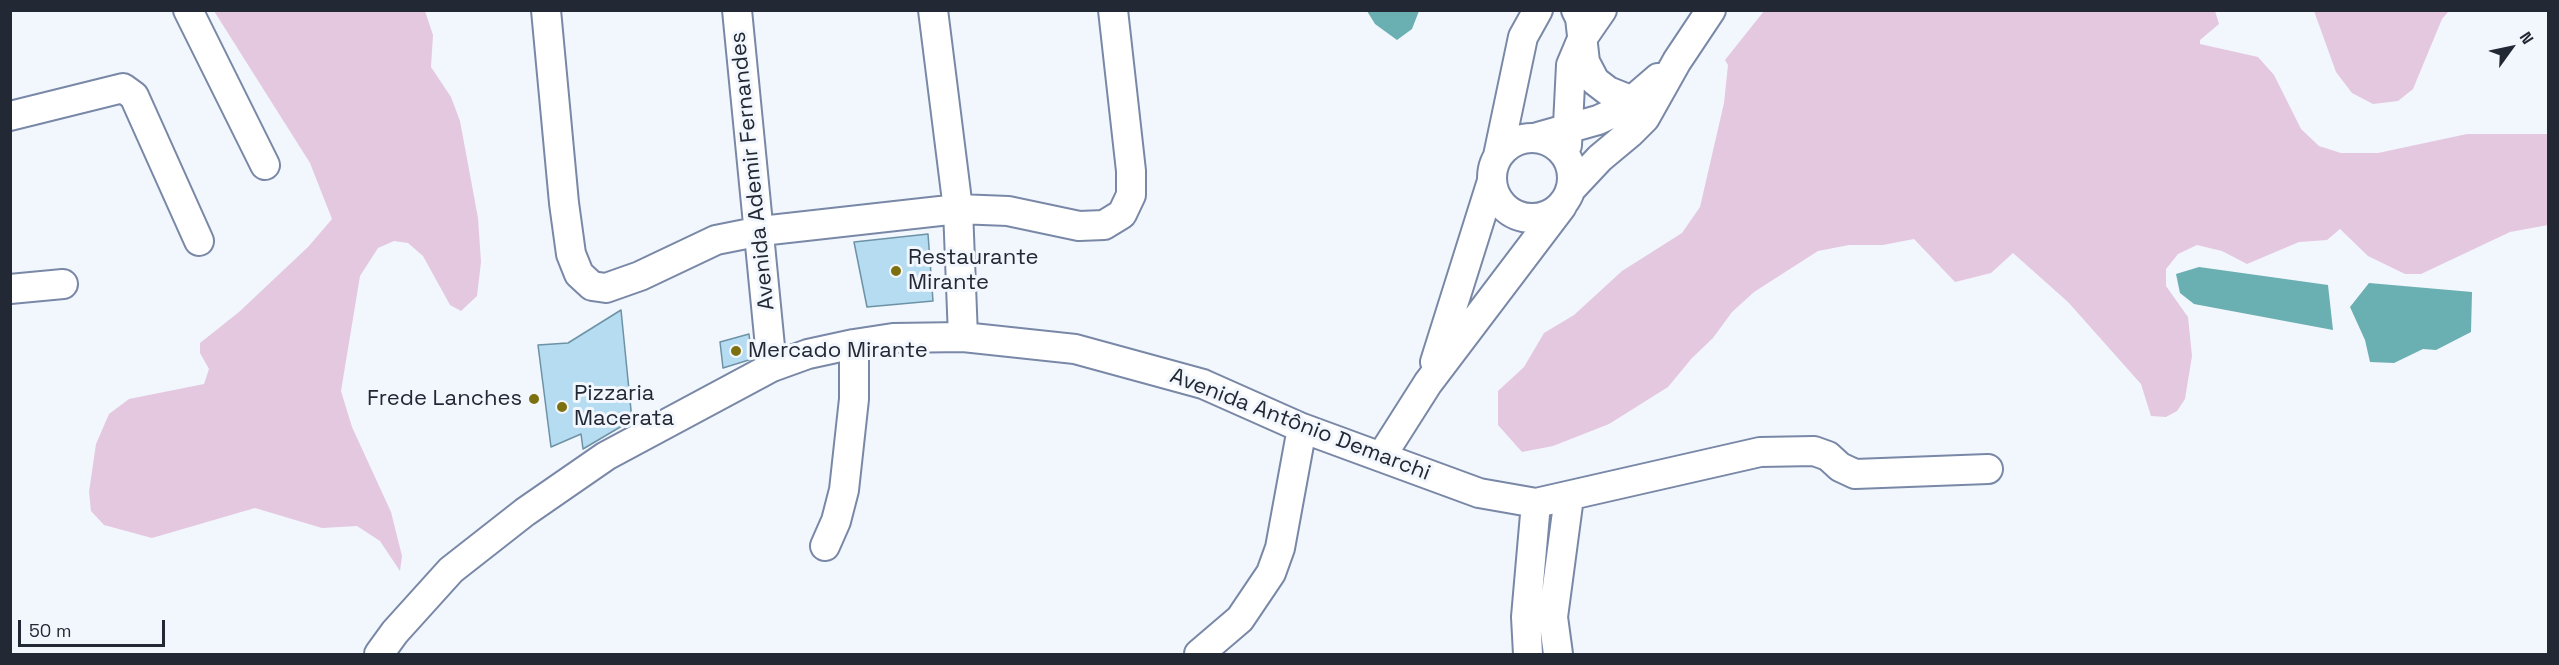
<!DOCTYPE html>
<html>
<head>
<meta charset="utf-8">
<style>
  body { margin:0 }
  #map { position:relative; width:2559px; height:665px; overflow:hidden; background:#f2f6fd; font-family:"Space Grotesk",sans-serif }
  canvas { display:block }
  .frame { position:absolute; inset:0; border:12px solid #222834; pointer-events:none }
  .north { position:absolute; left:2481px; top:18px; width:60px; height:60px; -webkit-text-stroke:4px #f2f6fd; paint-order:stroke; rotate:57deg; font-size:16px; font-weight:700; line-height:24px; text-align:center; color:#222834 }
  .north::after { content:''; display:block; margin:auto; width:21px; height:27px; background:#222834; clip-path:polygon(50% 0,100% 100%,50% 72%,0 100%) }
  .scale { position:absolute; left:18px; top:620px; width:147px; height:27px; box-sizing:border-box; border:3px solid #222834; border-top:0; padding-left:8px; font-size:18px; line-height:21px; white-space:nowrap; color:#222834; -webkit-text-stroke:4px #f2f6fd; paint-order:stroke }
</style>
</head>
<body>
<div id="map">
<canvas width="2559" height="665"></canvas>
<div class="frame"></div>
<div class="north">N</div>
<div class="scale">50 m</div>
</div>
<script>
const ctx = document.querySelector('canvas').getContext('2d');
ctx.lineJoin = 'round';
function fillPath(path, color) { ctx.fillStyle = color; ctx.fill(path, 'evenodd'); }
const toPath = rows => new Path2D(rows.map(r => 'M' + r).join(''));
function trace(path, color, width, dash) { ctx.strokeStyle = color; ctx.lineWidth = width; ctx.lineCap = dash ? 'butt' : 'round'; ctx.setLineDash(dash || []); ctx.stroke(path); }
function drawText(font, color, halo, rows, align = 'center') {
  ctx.font = font + ' "Space Grotesk",sans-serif'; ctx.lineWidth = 6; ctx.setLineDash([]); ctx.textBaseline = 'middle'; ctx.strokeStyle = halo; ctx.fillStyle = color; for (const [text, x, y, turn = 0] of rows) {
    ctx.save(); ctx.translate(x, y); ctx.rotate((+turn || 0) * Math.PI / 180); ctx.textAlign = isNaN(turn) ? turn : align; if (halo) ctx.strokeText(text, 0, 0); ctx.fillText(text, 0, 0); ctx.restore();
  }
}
const green = toPath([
  [214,11,425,11,433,35,431,67,451,97,460,121,478,218,481,262,477,296,461,311,450,305,423,256,408,243,394,241,378,248,360,276,341,391,352,427,391,512,402,556,400,571,380,541,357,526,322,528,255,508,152,538,104,525,91,511,89,492,96,444,109,414,129,399,204,384,209,369,200,353,200,343,239,312,308,247,332,219,310,163],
  [1764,11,2215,11,2219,24,2200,40,2200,44,2258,57,2274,75,2301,129,2319,146,2341,153,2378,153,2467,134,2548,134,2548,225,2510,232,2421,274,2405,274,2368,256,2340,229,2327,240,2299,242,2247,264,2222,251,2197,245,2178,254,2166,269,2166,286,2188,317,2192,356,2185,399,2177,411,2166,417,2151,416,2141,384,2068,302,2013,253,1991,273,1955,282,1914,239,1883,245,1849,245,1818,251,1754,292,1732,312,1713,338,1692,358,1668,387,1609,424,1553,446,1522,452,1498,425,1498,391,1524,367,1544,333,1574,315,1622,271,1682,233,1700,207,1724,103,1728,65,1725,60],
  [2314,11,2314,10,2449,11,2442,19,2413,89,2398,101,2373,104,2352,93,2336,72]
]);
const water = toPath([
  [1367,11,1419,11,1412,29,1397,40,1375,24],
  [2199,267,2328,285,2333,330,2194,304,2180,293,2176,274],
  [2369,283,2472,292,2471,332,2436,350,2423,349,2394,363,2370,362,2365,340,2350,307]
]);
const building = toPath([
  [928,234,933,301,867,307,854,242,928,234],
  [621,310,632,420,583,449,581,434,551,447,538,345,568,343,621,310],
  [749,334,752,359,723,368,720,342,749,334]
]);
const minor = toPath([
  [188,10,265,165],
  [546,10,564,203,571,254,579,274,592,286,606,288,640,276,716,240,761,231,958,209,1008,211,1079,226,1104,225,1122,214,1131,195,1131,171,1113,10],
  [737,10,772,367],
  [933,10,958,209,963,337],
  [1576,10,1580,18,1585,62,1595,81,1608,91,1633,101],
  [10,116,123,88,134,96,199,241],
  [1538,137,1598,120,1622,109,1658,78],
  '1492 178a40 40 0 1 1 80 0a40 40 0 1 1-80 0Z',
  [1567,145,1571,65,1582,39,1602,10],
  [1498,156,1523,37,1538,10],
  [1570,190,1600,158,1630,133,1645,118,1677,61,1711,10],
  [10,289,63,284],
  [1435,362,1491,184],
  [1381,457,1428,383,1562,206],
  [825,546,836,521,844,490,854,399,854,344],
  [379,654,395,632,451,570,525,512,606,456,772,367,808,354,854,344,893,338,963,337,1075,349,1203,384,1302,428,1479,493,1536,503,1760,452,1814,451,1828,456,1840,467,1855,474,1988,469],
  [1199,654,1240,619,1271,573,1280,548,1302,428],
  [1528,654,1526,617,1536,503],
  [1558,654,1553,617,1569,497]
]);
const markers = [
  [896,271,6,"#7d700f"],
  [736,351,6,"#7d700f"],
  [534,399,6,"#7d700f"],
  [562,407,6,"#7d700f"]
];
const streetNames = [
  ["Avenida Ademir Fernandes",753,171,-96],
  ["Avenida Antônio Demarchi",1300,425,21]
];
const poiNames = [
  ["Restaurante",908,258],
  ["Mirante",908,283],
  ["Mercado Mirante",748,351],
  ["Pizzaria",574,394],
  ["Macerata",574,419],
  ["Frede Lanches",522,399,"right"]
];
fillPath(green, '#e4c8e0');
fillPath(water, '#6aafb1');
fillPath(building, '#b5dcf1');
trace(building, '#6d92a5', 1.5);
trace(minor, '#7988a7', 32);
trace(minor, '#fff', 28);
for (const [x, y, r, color] of markers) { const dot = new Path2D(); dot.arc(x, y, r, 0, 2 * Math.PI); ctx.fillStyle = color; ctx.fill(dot); trace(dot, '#f2f6fd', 2); }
drawText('22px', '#222834', '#f2f6fd', streetNames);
drawText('22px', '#222834', '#f2f6fd', poiNames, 'left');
</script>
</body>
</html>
